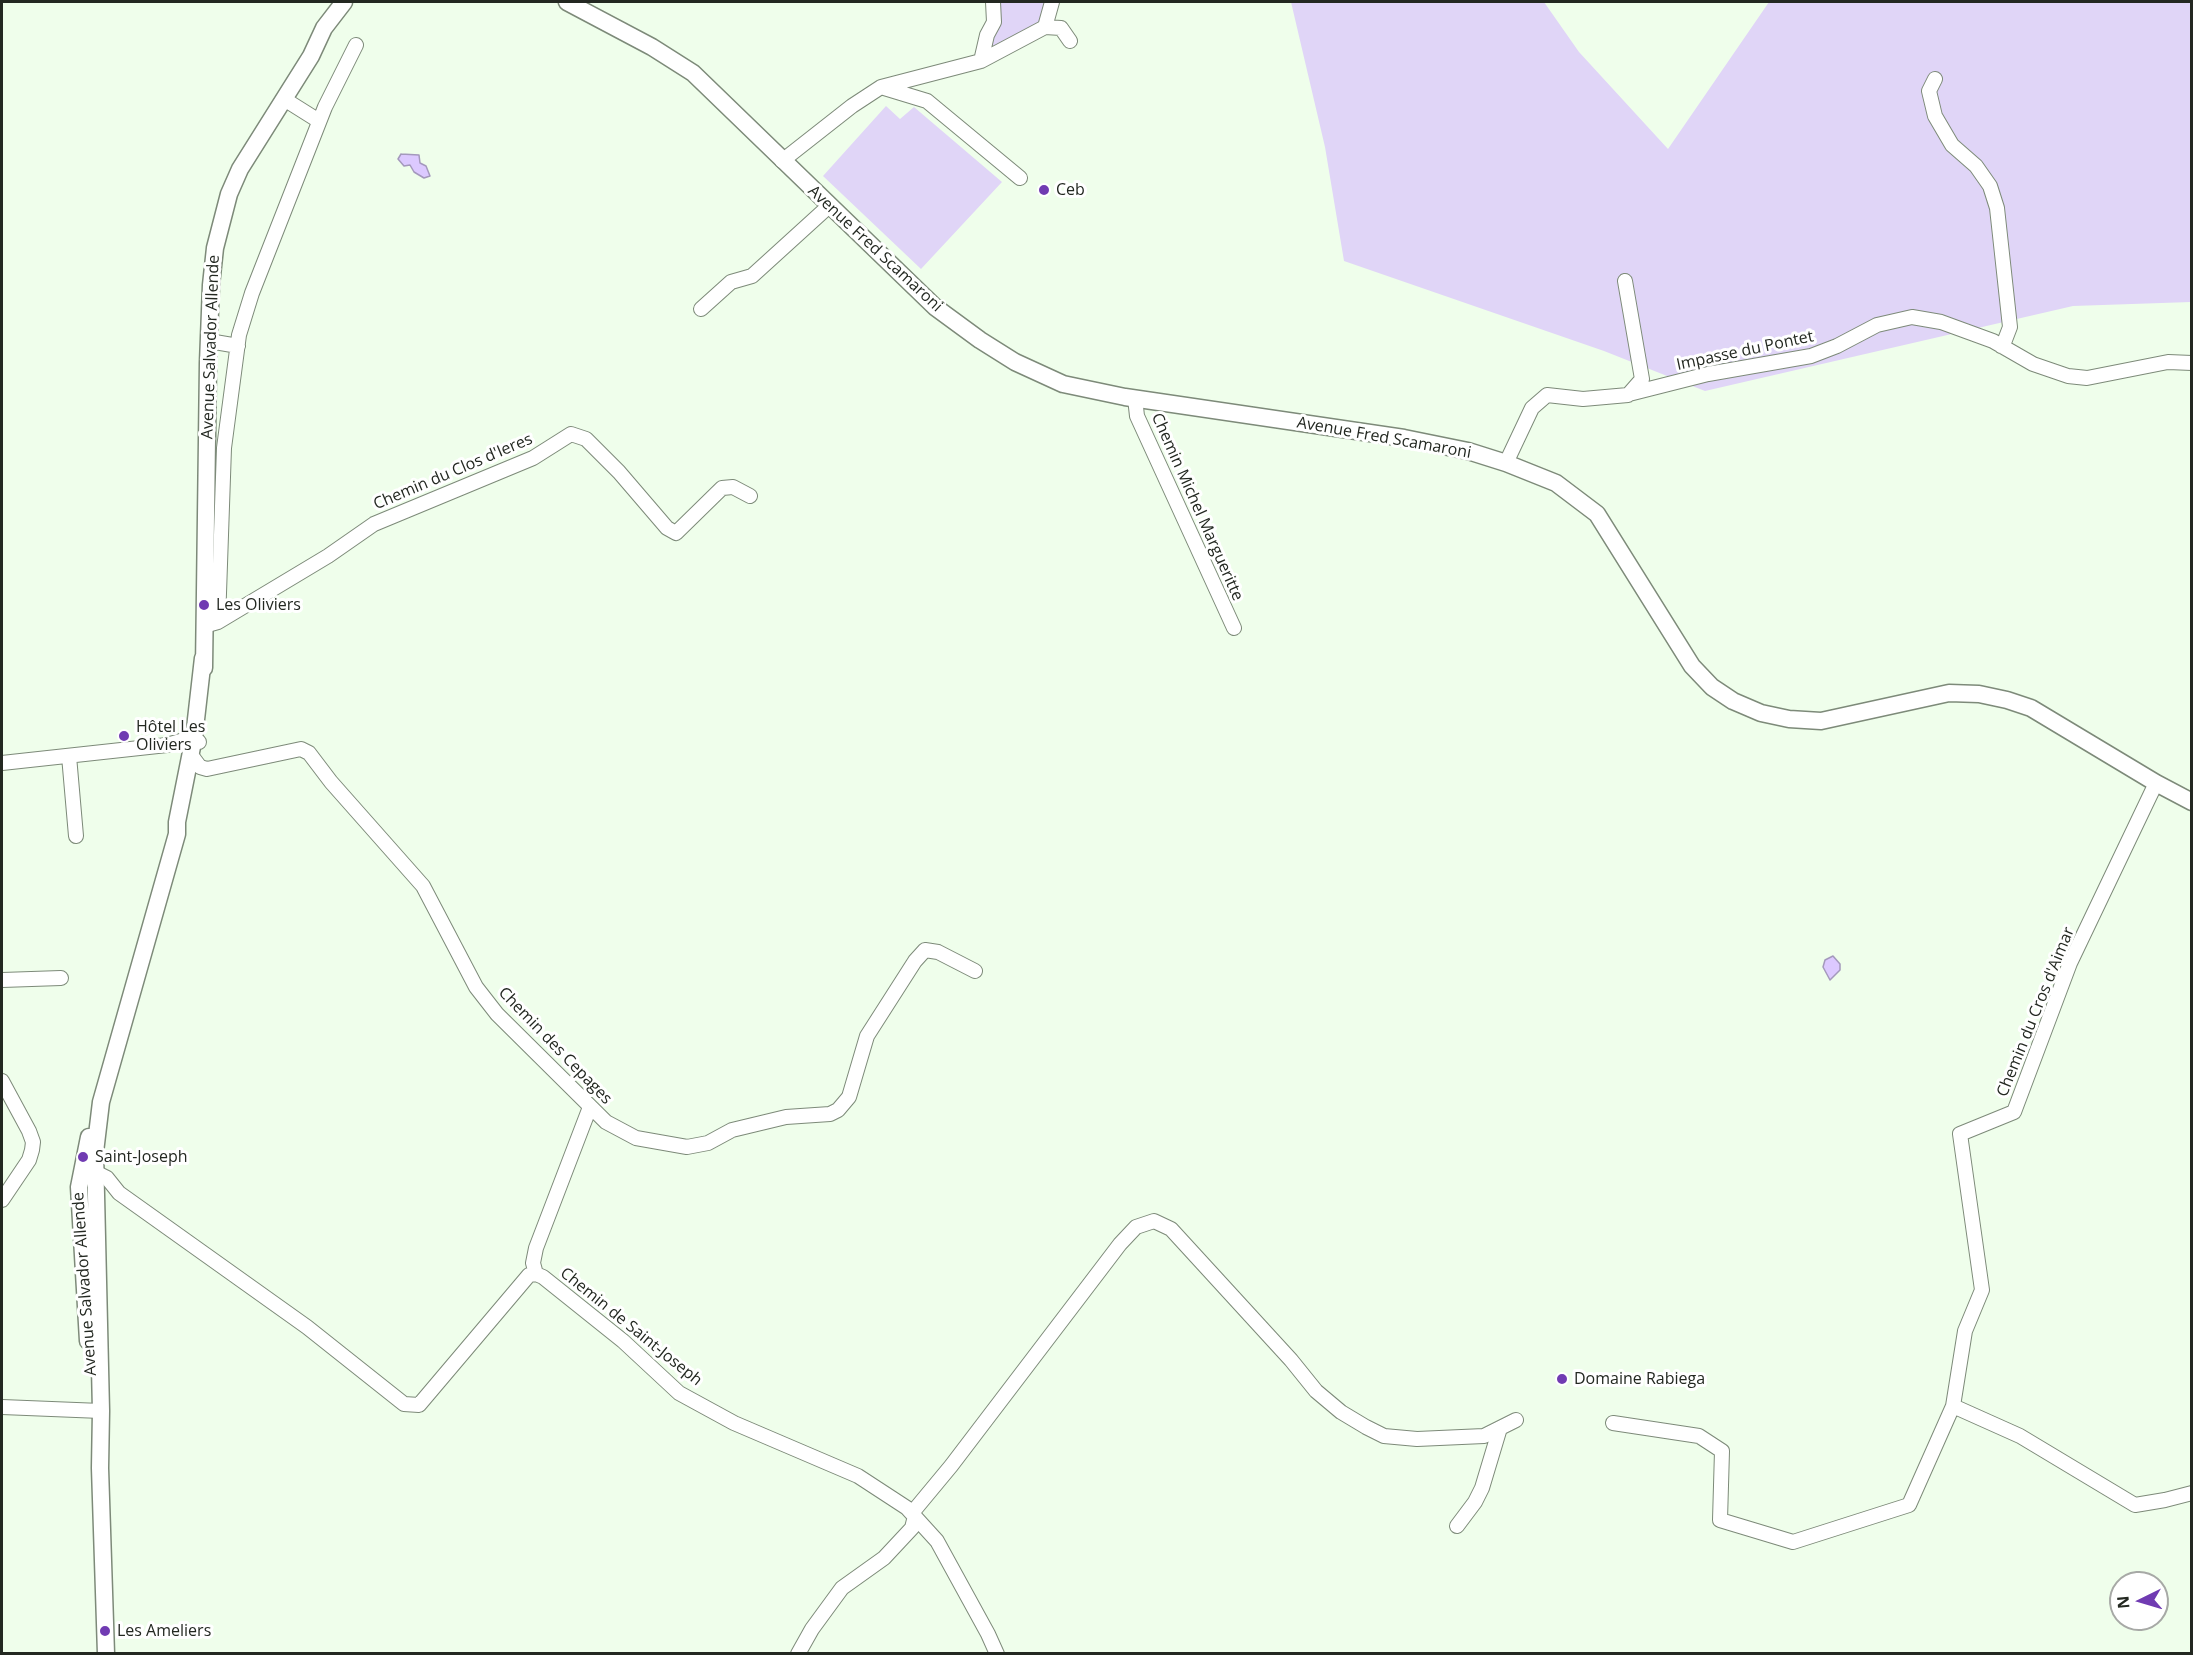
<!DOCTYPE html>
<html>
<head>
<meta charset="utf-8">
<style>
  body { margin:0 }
  #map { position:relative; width:2193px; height:1655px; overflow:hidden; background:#effeeb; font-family:"Open Sans",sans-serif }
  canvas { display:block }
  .frame { position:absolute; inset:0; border:3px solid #232821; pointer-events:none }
  .north { position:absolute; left:2109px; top:1571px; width:60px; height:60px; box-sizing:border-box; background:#fff; border:2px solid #a7a9a6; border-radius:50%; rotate:265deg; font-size:16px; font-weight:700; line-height:24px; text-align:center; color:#232821 }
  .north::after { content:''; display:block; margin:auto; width:21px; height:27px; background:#703bb2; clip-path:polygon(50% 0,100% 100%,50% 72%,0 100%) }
</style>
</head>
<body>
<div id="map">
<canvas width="2193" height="1655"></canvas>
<div class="frame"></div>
<div class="north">N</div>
</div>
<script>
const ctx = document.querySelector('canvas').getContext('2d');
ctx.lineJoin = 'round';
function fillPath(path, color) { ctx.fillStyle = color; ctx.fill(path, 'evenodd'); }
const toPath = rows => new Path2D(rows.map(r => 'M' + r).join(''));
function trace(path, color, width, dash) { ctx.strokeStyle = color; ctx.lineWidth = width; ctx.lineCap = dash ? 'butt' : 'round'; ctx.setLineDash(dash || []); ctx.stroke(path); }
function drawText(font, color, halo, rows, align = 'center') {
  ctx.font = font + ' "Open Sans",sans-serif'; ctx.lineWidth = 6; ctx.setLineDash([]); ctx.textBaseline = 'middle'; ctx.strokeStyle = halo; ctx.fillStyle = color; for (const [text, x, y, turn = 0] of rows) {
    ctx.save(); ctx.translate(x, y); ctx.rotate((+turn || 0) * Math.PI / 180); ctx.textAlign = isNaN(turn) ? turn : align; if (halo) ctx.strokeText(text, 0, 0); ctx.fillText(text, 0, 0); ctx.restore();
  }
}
const green = toPath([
  [997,2,1047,2,1041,24,986,54],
  [1291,2,1544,2,1579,52,1668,149,1769,2,2191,2,2191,302,2073,306,1705,391,1604,351,1344,261,1325,147],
  [886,106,900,119,914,107,1002,182,921,269,823,176]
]);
const water = toPath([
  [401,154,419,155,420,163,426,166,430,176,424,178,414,172,410,165,404,166,398,159,401,154],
  [1833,956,1840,964,1840,970,1830,980,1823,967,1825,960,1833,956]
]);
const minor = toPath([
  [1045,27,1061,28,1070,41],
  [981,61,987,35,994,22,993,2],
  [1935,79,1929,91,1935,116,1952,145,1976,166,1990,186,1997,208,2010,327,2005,340,2001,346],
  [881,87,927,101,1020,178],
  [284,99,319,121],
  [782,161,852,106,881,87,981,61,1045,27,1052,2],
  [701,309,731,282,752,276,829,206],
  [209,341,238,346],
  [1629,394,1708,374,1811,356,1837,346,1877,325,1912,317,1941,322,1993,341,2033,364,2068,376,2087,378,2168,362,2192,363],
  [1135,398,1137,416,1234,628],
  [1506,463,1532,408,1547,395,1583,399,1628,395,1642,379,1625,281],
  [218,622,224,448,239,335,252,293,325,107,356,45],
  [204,626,218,622,328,556,374,524,533,458,571,434,586,439,619,472,667,528,676,533,722,488,733,487,750,496],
  [191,755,200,767,207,769,301,749,309,753,331,782,423,886,476,987,497,1014,606,1122,636,1138,687,1147,708,1143,732,1130,786,1117,830,1114,838,1110,849,1097,867,1036,915,961,925,950,938,952,975,971],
  [69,756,76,836],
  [2,763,167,745,194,737,199,742],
  [2,980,61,978],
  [2,1081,29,1131,33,1142,32,1150,29,1160,2,1200],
  [89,1169,107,1178,119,1193,307,1327,404,1404,419,1405,529,1275,536,1274,543,1277,623,1341,679,1393,734,1423,858,1476,907,1508,937,1541,988,1634,997,1654],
  [536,1274,533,1263,536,1248,590,1107],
  [1953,1406,2020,1436,2135,1505,2165,1500,2192,1493],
  [2,1407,101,1411],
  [1613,1423,1699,1436,1722,1451,1720,1520,1793,1542,1909,1505,1953,1406,1965,1331,1982,1290,1960,1134,2014,1112,2070,963,2156,783],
  [912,1513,951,1466,1120,1244,1136,1227,1154,1221,1171,1229,1291,1360,1316,1391,1341,1412,1366,1427,1384,1436,1417,1439,1484,1436,1516,1420],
  [1457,1526,1475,1502,1482,1488,1500,1428],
  [798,1654,812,1629,842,1588,884,1558,912,1528,915,1516]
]);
const major = toPath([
  [567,2,652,47,693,73,935,307,980,340,1015,362,1063,384,1125,397,1404,438,1468,451,1506,463,1556,483,1597,514,1692,666,1712,687,1733,701,1761,713,1789,719,1821,721,1949,693,1979,694,2007,700,2031,708,2156,783,2192,802],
  [204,668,208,363,211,285,215,248,229,194,240,169,311,56,324,28,344,2],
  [88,1341,79,1187,89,1137],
  [106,1654,100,1468,101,1411,95,1152,101,1102,177,834,177,822,194,737,203,658]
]);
const markers = [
  [1044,190,6,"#703bb2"],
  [204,605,6,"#703bb2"],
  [124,736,6,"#703bb2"],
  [83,1157,6,"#703bb2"],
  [1562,1379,6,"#703bb2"],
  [105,1631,6,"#703bb2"]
];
const poiNames = [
  ["Ceb",1056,190],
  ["Les Oliviers",216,605],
  ["Hôtel Les",136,727],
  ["Oliviers",136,745],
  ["Saint-Joseph",95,1157],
  ["Domaine Rabiega",1574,1379],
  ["Les Ameliers",117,1631]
];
const streetNames = [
  ["Avenue Fred Scamaroni",875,249,43],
  ["Avenue Salvador Allende",211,347,-88],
  ["Impasse du Pontet",1745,351,-12],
  ["Avenue Fred Scamaroni",1384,438,10],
  ["Chemin du Clos d'Ieres",453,472,-23],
  ["Chemin Michel Margueritte",1197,507,66],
  ["Chemin du Cros d'Aimar",2036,1012,-68],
  ["Chemin des Cepages",555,1046,46],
  ["Avenue Salvador Allende",85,1284,-94],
  ["Chemin de Saint-Joseph",631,1327,39]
];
fillPath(green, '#e0d5f7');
fillPath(water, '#dcc9ff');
trace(water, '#a499bc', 1.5);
trace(minor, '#7d8a79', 16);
trace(major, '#7d8a79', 19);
trace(minor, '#fff', 14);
trace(major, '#fff', 16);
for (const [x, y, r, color] of markers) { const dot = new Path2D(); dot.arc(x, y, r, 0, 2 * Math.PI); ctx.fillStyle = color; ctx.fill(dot); trace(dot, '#fff', 2); }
drawText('16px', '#232821', '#fff', poiNames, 'left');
drawText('16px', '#232821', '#fff', streetNames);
</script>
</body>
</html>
